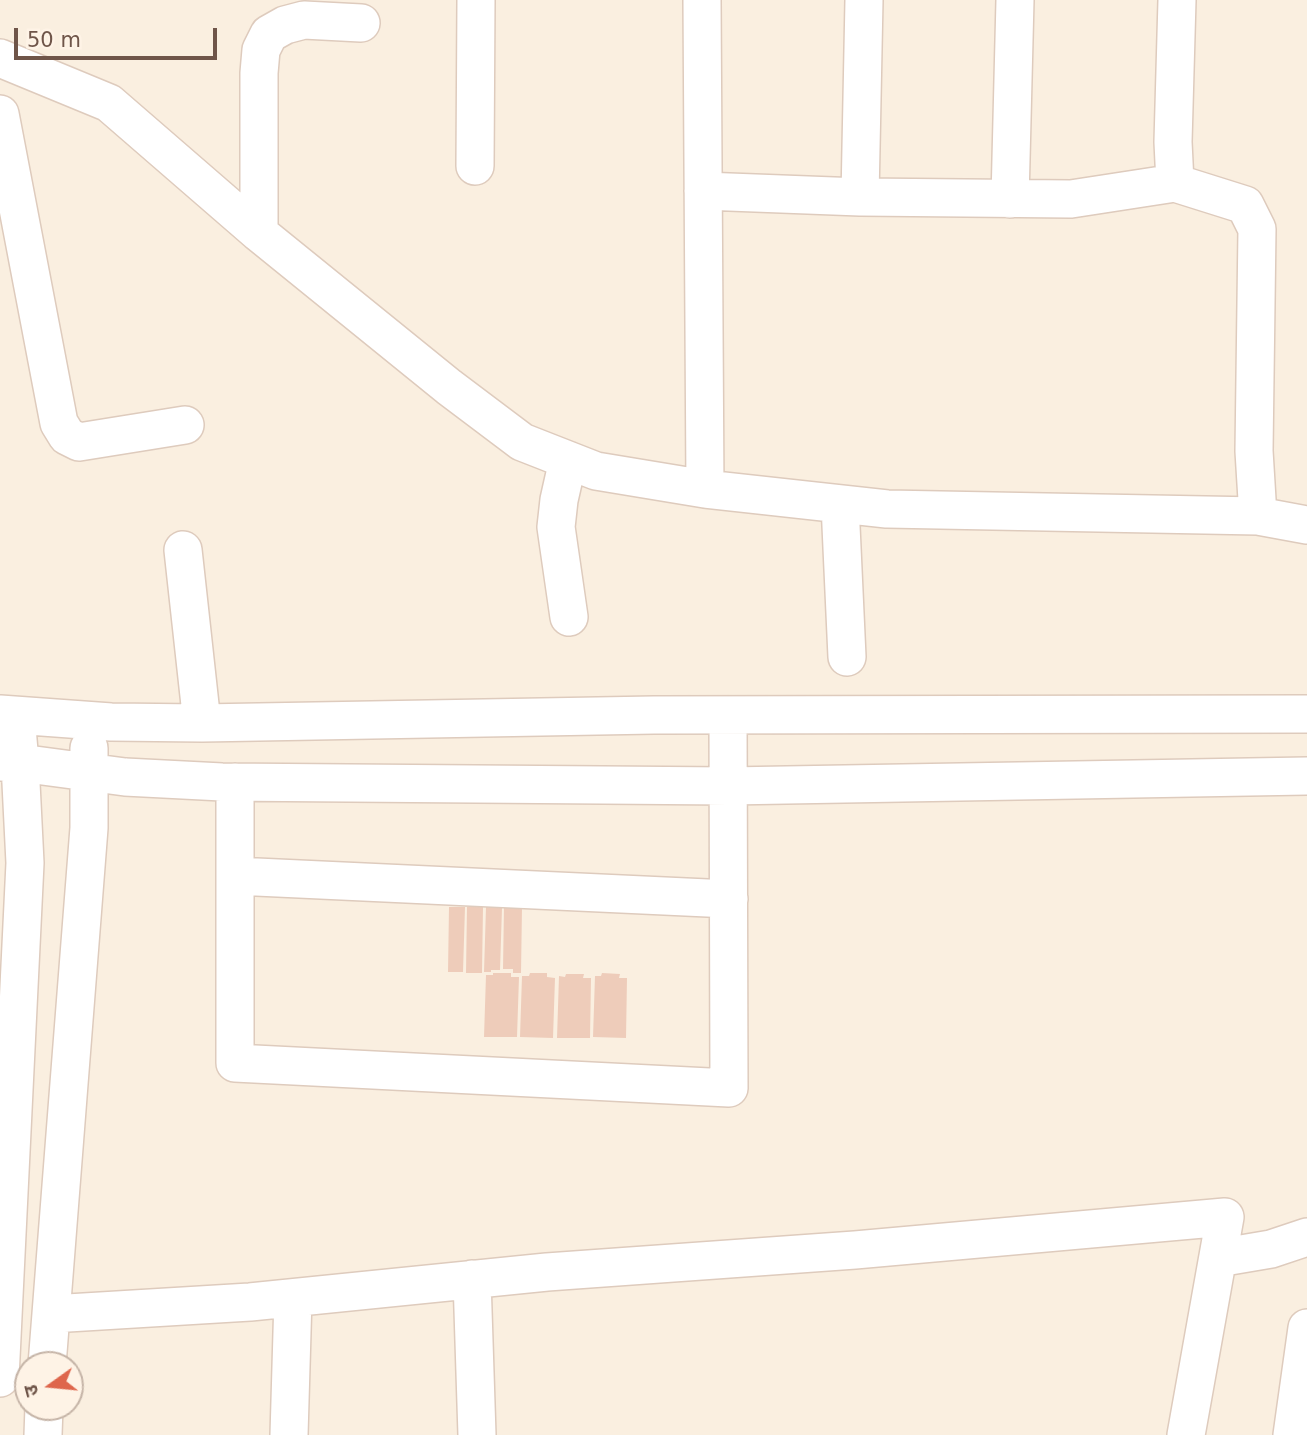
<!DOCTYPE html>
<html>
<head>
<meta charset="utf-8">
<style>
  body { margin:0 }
  #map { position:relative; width:1307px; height:1435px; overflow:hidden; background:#faefe0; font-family:"DejaVu Sans","Noto Sans Devanagari",sans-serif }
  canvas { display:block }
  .north { position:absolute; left:14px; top:1351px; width:70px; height:70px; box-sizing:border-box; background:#fef3e6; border:2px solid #c5b4a7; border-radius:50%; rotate:255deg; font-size:19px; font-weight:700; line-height:28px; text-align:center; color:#6f5549 }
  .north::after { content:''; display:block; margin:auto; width:24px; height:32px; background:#de664c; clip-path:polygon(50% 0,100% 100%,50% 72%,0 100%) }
  .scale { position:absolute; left:14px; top:28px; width:203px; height:32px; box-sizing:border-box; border:4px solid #6f5549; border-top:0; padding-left:9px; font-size:21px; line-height:24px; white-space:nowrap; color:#6f5549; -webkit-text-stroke:5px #fef3e6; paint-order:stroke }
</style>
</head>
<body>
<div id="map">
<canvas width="1307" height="1435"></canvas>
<div class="north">उ</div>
<div class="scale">50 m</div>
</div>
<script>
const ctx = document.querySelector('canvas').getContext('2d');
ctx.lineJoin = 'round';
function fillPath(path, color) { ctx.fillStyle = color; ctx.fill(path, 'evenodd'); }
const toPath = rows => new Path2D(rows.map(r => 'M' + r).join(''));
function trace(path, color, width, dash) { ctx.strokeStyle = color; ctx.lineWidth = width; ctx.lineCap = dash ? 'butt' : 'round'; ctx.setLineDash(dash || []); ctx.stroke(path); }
const building = toPath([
  [504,906,522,907,521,973,513,973,513,969,503,969],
  [449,907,465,907,463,972,448,972],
  [467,907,483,907,482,973,466,973],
  [486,907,502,908,500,970,491,970,491,972,484,972],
  [493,973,511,973,511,977,519,977,517,1037,484,1037,486,975,493,975],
  [530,973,547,973,547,977,555,978,553,1038,520,1037,522,976,529,976],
  [602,973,620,974,619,978,627,978,626,1038,593,1037,595,976,601,976],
  [566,974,584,974,583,978,591,978,590,1038,557,1038,559,976,565,977]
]);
const minor = toPath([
  [702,0,705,489],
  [0,58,109,103,259,233,449,387,522,442,596,471,705,489,887,509,1258,516,1307,525],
  [0,114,59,423,67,436,79,442,185,425],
  [475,166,476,0],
  [1175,183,1173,142,1177,0],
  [703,191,860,197,1071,199,1175,183,1245,205,1257,229,1254,451,1258,516],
  [860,197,864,0],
  [1010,199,1015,0],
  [259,233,259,73,261,50,269,34,285,25,304,20,361,23],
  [568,460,559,500,556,527,569,617],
  [840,504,847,657],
  [183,550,202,723],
  [0,714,111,722,202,723,654,715,1307,714],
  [16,716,20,763,125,777,222,782,729,786,1307,776],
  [0,762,20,763,25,863,0,1378],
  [235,782,235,1063,729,1088,728,715],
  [235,876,729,899],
  [1218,1258,1271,1249,1307,1237],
  [472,1279,477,1435],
  [51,1314,250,1302,547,1272,855,1250,1225,1217,1186,1435],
  [47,1365,89,828,89,748],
  [43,1435,44,1407],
  [289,1435,293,1298],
  [1292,1435,1307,1328]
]);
fillPath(building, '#eeccba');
trace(minor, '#decbbd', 40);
trace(minor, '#fff', 37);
</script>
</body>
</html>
